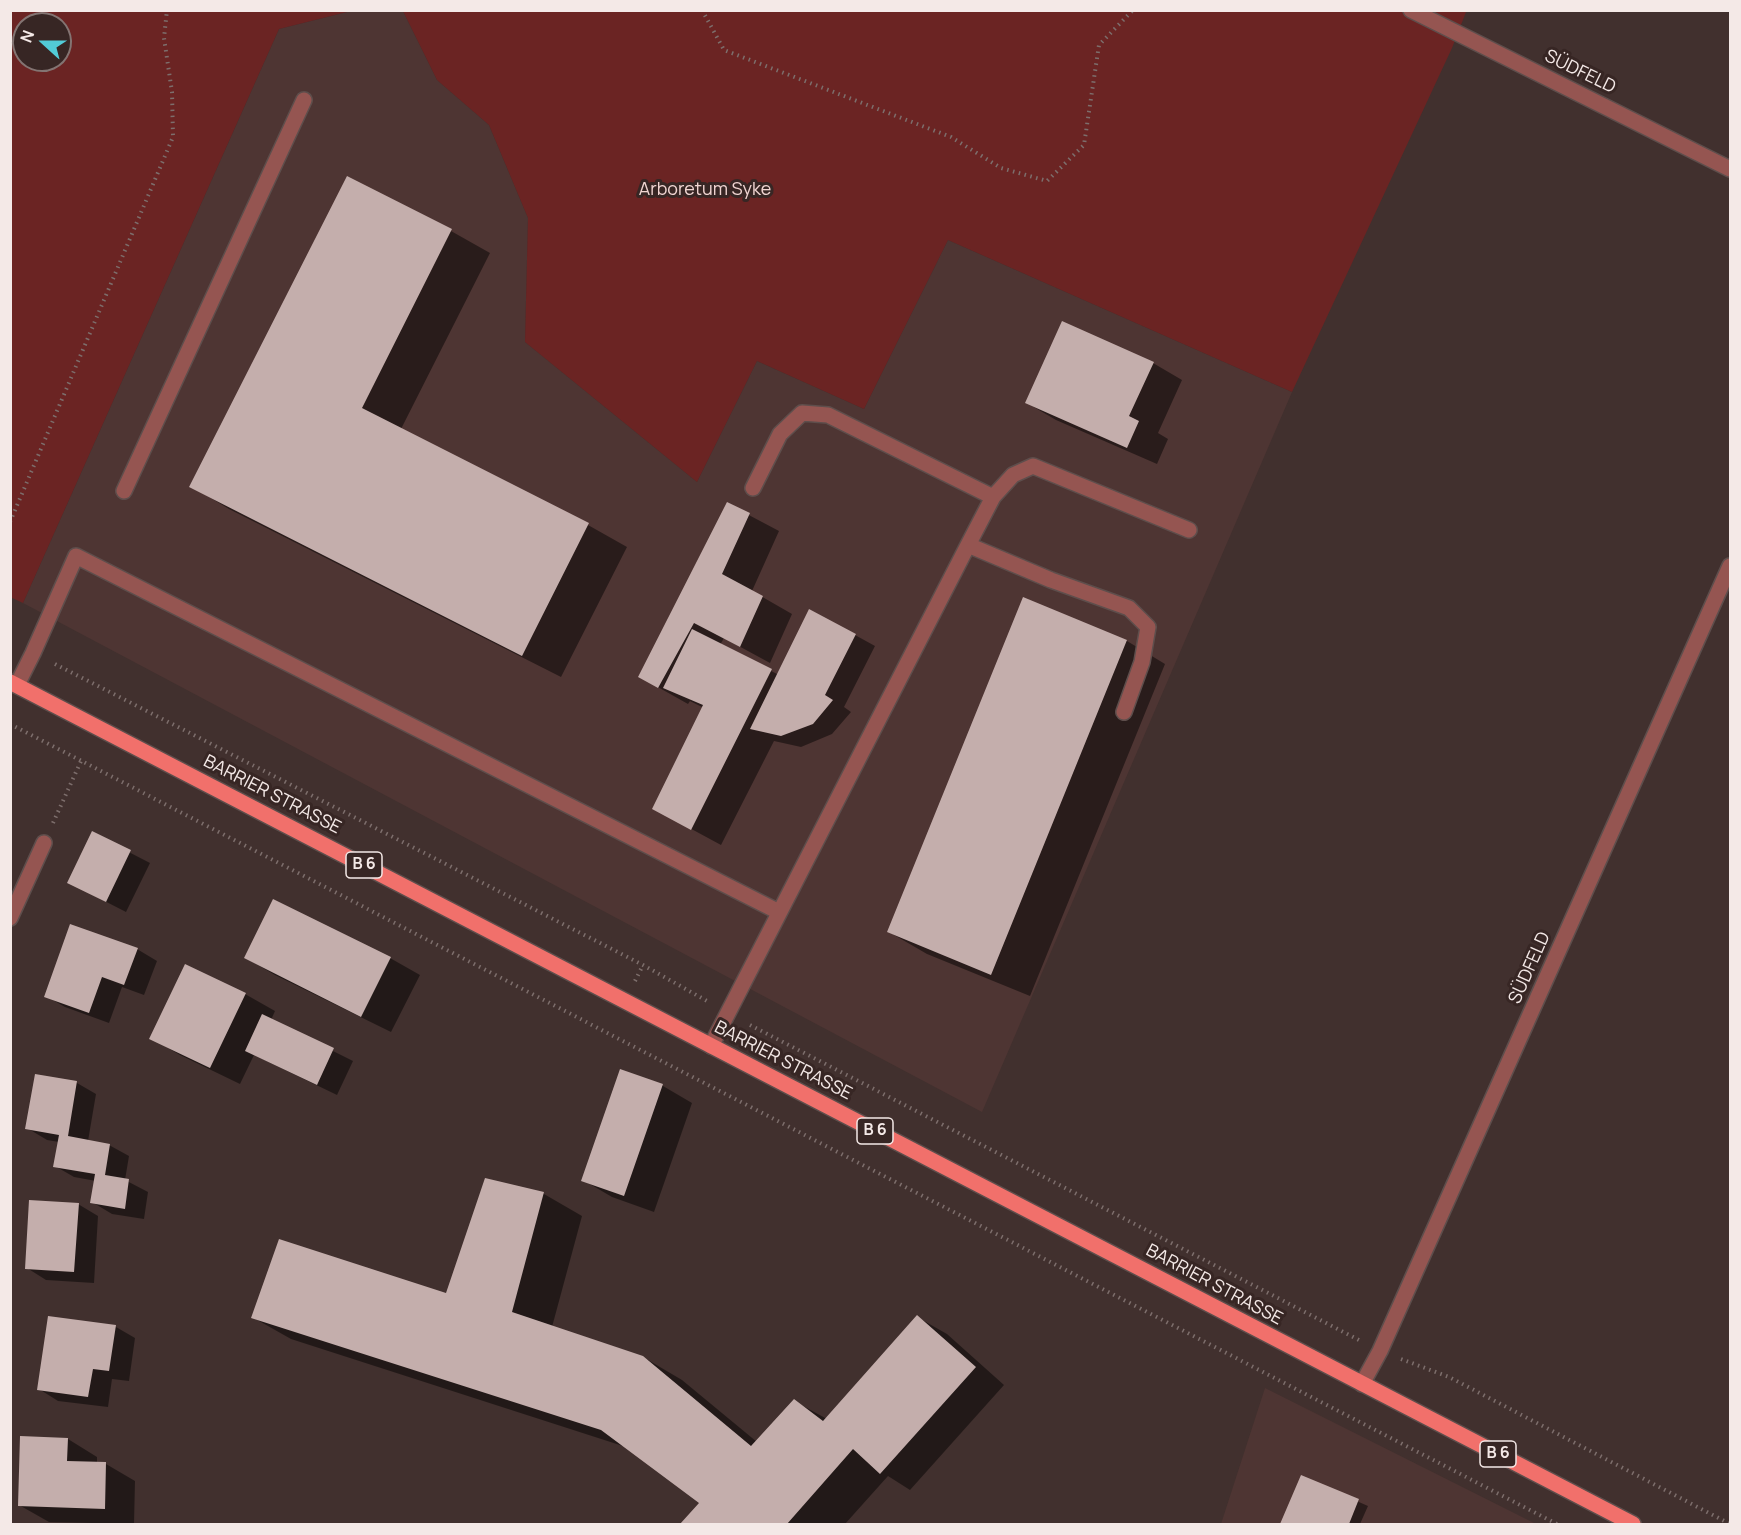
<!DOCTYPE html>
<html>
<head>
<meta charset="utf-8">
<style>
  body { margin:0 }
  #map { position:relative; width:1741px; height:1535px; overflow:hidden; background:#41302e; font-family:Manrope,sans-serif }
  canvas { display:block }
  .frame { position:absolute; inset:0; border:12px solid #f4e9e7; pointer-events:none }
  .north { position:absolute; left:12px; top:12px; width:60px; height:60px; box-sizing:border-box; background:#372624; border:2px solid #837472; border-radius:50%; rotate:291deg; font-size:16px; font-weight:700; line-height:24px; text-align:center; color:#f4e9e7 }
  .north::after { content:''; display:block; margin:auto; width:21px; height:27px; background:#52cbd7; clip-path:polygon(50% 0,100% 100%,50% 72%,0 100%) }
</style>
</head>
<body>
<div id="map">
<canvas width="1741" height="1535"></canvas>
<div class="frame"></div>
<div class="north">N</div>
</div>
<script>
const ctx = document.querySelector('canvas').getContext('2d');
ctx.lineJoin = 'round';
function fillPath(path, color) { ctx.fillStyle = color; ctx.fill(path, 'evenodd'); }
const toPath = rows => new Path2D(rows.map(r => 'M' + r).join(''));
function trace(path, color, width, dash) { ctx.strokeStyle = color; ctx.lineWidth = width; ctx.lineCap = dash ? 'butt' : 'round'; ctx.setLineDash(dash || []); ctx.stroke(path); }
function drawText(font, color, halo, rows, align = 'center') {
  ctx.font = font + ' Manrope,sans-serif'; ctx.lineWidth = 6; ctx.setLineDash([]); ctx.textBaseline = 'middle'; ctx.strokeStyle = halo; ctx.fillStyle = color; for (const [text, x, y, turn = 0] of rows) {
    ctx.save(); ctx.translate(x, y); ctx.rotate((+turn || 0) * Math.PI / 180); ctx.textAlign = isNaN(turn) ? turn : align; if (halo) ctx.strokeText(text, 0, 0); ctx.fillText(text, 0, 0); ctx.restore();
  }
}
const built = toPath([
  [351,11,403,11,437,80,489,125,528,218,525,342,697,482,757,361,864,409,948,240,1292,392,982,1112,23,603,279,29],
  [1265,1388,1536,1524,1221,1524]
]);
const green = toPath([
  [11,10,351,11,279,29,23,603,10,597],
  [24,24,60,24,60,60,24,60],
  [1464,10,1466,12,1452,48,1292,392,948,240,864,409,757,361,697,482,525,342,528,218,489,125,437,80,403,11]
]);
const shadow = toPath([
  [347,178,451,231,490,253,401,429,588,525,627,547,561,677,229,509,191,486],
  [1153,363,1182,380,1158,433,1168,439,1157,464,1056,420,1027,403],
  [728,504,779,531,752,591,792,614,770,663,724,638,720,645,779,675,855,635,875,646,844,707,851,712,832,734,801,747,774,741,721,845,684,825,704,708,690,701,688,704,640,677],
  [1024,599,1127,641,1165,664,1030,996,927,954,889,932],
  [92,833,150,863,126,912,89,893],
  [137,949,157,961,144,995,122,987,109,1023,65,1007,46,996],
  [246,958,390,958,420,975,391,1032,275,975],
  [245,994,275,1011,271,1020,353,1061,337,1095,254,1055,240,1084,180,1055,151,1038],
  [621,1071,663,1086,692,1103,654,1212,612,1197,583,1180],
  [36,1076,77,1083,96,1094,88,1141,109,1145,129,1156,125,1180,148,1192,144,1219,112,1214,92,1202,96,1181,74,1177,55,1166,59,1142,47,1140,27,1128],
  [486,1180,544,1194,582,1216,552,1327,643,1357,682,1380,757,1442,794,1401,827,1419,917,1317,947,1334,1004,1385,910,1490,888,1476,845,1524,682,1524,701,1503,626,1447,291,1339,252,1317,447,1295],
  [78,1204,98,1216,94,1283,46,1280,27,1268],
  [116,1327,135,1338,129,1381,112,1379,108,1407,58,1401,39,1389],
  [68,1439,97,1457,97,1464,106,1464,135,1481,134,1524,49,1522,19,1505],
  [1302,1477,1368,1506,1360,1524,1282,1524]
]);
const building = toPath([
  [347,176,452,229,362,408,589,523,522,656,189,487],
  [1062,321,1154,362,1129,416,1139,421,1127,448,1025,403],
  [727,502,750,513,722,574,763,596,740,647,694,623,658,688,638,677],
  [1023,597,1127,640,991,975,887,932],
  [809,609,856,634,825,695,833,700,813,724,781,736,750,729],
  [692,629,772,669,691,830,652,809,703,705,663,688],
  [92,831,131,850,106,902,67,883],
  [273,899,391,957,361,1017,244,958],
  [70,924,138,948,124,985,102,977,89,1013,44,997],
  [185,964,246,993,210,1068,149,1039],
  [262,1014,334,1048,317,1085,245,1051],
  [620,1069,663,1084,624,1196,581,1181],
  [35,1074,77,1081,68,1136,110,1144,105,1175,129,1179,125,1209,90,1203,95,1174,53,1167,59,1135,25,1129],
  [485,1178,544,1192,512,1312,643,1356,751,1446,794,1399,823,1421,917,1315,976,1367,880,1474,853,1449,787,1524,680,1524,699,1503,601,1430,251,1318,279,1239,446,1293],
  [29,1200,79,1203,74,1272,25,1269],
  [48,1316,116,1325,109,1371,93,1369,88,1397,37,1390],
  [20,1436,68,1438,67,1461,106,1462,105,1509,18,1506],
  [1301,1475,1359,1499,1349,1524,1280,1524]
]);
const path = toPath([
  [702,10,724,50,951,137,1001,168,1047,181,1084,145,1099,45,1133,10],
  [10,522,173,137,172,92,164,38,167,10],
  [55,664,643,965,707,1001],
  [10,724,1557,1524],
  [53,823,81,761],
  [635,981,643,965],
  [750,1025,1359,1340],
  [1401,1359,1449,1377,1730,1524]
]);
const minor = toPath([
  [1411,10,1730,169],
  [753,488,780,434,802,413,828,415,993,497],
  [124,491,304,100],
  [968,545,1051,580,1129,608,1148,627,1142,662,1124,712],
  [17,685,33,653,76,556,779,912],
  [10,918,44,843],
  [711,1046,968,545,993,497,1013,475,1033,466,1189,530],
  [1362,1384,1380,1351,1730,566]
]);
const major = toPath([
  [10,682,1633,1524]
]);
const shields = [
  [364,865,36],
  [875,1131,36],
  [1498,1454,36]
];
const shieldNames = [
  ["B 6",364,865],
  ["B 6",875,1131],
  ["B 6",1498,1454]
];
const streetNames = [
  ["SÜDFELD",1580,72,26],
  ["BARRIER STRASSE",272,795,27],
  ["SÜDFELD",1530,968,-66],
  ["BARRIER STRASSE",783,1061,27],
  ["BARRIER STRASSE",1214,1285,28]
];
const parkNames = [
  ["Arboretum Syke",705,190]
];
fillPath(built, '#4e3533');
fillPath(green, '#6b2423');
fillPath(shadow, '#0007');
fillPath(building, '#c4aeac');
trace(minor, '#5e4e4c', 18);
trace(major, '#5e4e4c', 18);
trace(path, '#7d6e6c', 4, [1.5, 4.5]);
trace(minor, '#955551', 15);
trace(major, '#f1706b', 15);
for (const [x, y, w] of shields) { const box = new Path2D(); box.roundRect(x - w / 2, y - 13, w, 26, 4.5); ctx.fillStyle = '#372624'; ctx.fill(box); trace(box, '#f4e9e7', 1.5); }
drawText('bold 16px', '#f4e9e7', null, shieldNames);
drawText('18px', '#f4e9e7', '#372624', streetNames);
drawText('18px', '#f0d4d1', '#372624', parkNames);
</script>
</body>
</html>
